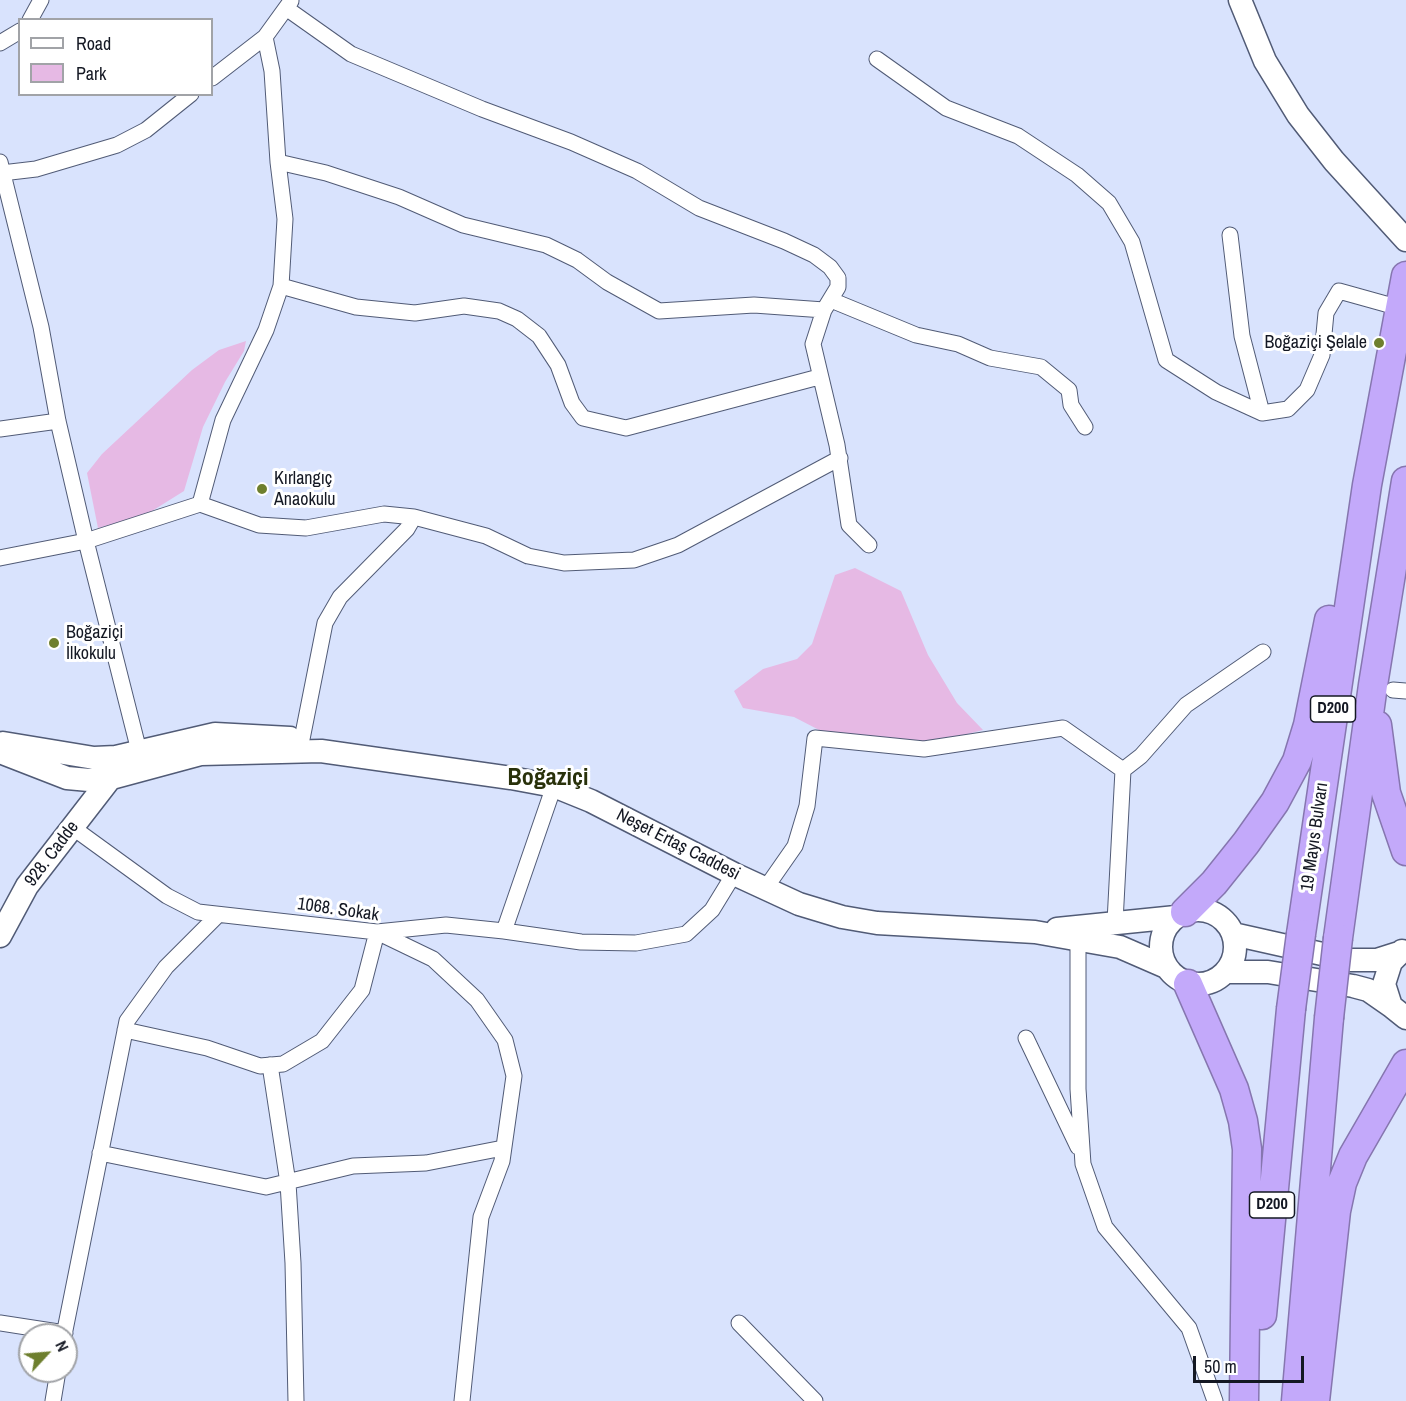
<!DOCTYPE html>
<html>
<head>
<meta charset="utf-8">
<style>
  body { margin:0 }
  #map { position:relative; width:1406px; height:1401px; overflow:hidden; background:#d9e3fd; font-family:"Archivo Narrow",sans-serif }
  canvas { display:block }
  .legend { position:absolute; left:18px; top:18px; width:195px; height:78px; box-sizing:border-box; background:#fff; border:2px solid #a1a3a7; margin:0; padding:8px 10px; list-style:none; font-size:18px; color:#141823 }
  .legend li { display:flex; align-items:center; gap:12px; height:30px }
  .legend b { width:30px; border:2px solid #a1a3a7 }
  .north { position:absolute; left:18px; top:1323px; width:60px; height:60px; box-sizing:border-box; background:#fff; border:2px solid #a1a3a7; border-radius:50%; rotate:64deg; font-size:16px; font-weight:700; line-height:24px; text-align:center; color:#141823 }
  .north::after { content:''; display:block; margin:auto; width:21px; height:27px; background:#6e7f2e; clip-path:polygon(50% 0,100% 100%,50% 72%,0 100%) }
  .scale { position:absolute; left:1193px; top:1356px; width:111px; height:27px; box-sizing:border-box; border:3px solid #141823; border-top:0; padding-left:8px; font-size:18px; line-height:21px; white-space:nowrap; color:#141823; -webkit-text-stroke:4px #fff; paint-order:stroke }
</style>
</head>
<body>
<div id="map">
<canvas width="1406" height="1401"></canvas>
<ul class="legend">
<li><b style="height:8px;background:#fff"></b>Road</li>
<li><b style="height:16px;background:#e6b9e4"></b>Park</li>
</ul>
<div class="north">N</div>
<div class="scale">50 m</div>
</div>
<script>
const ctx = document.querySelector('canvas').getContext('2d');
ctx.lineJoin = 'round';
function fillPath(path, color) { ctx.fillStyle = color; ctx.fill(path, 'evenodd'); }
const toPath = rows => new Path2D(rows.map(r => 'M' + r).join(''));
function trace(path, color, width, dash) { ctx.strokeStyle = color; ctx.lineWidth = width; ctx.lineCap = dash ? 'butt' : 'round'; ctx.setLineDash(dash || []); ctx.stroke(path); }
function drawText(font, color, halo, rows, align = 'center') {
  ctx.font = font + ' "Archivo Narrow",sans-serif'; ctx.lineWidth = 6; ctx.setLineDash([]); ctx.textBaseline = 'middle'; ctx.strokeStyle = halo; ctx.fillStyle = color; for (const [text, x, y, turn = 0] of rows) {
    ctx.save(); ctx.translate(x, y); ctx.rotate((+turn || 0) * Math.PI / 180); ctx.textAlign = isNaN(turn) ? turn : align; if (halo) ctx.strokeText(text, 0, 0); ctx.fillText(text, 0, 0); ctx.restore();
  }
}
const green = toPath([
  [246,341,244,351,225,382,203,427,184,491,144,516,98,528,87,473,102,454,192,370,219,350],
  [855,568,901,591,928,655,957,703,983,730,932,743,823,732,794,717,743,708,734,691,763,669,797,659,812,644,835,575]
]);
const street = toPath([
  [286,8,351,54,482,109,571,142,637,171,699,208,784,241,814,255,830,267,838,278,838,287,824,310,813,344,837,445,849,525,869,545],
  [30,20,41,0],
  [0,43,20,31],
  [877,59,946,108,1018,136,1077,175,1109,203,1132,242,1166,360,1216,392,1262,413,1288,409,1307,390,1322,355,1326,313,1339,291,1400,308],
  [212,78,265,37],
  [0,162,41,327,58,421,86,541,139,751],
  [278,162,326,173,399,197,463,225,546,245,577,260,607,282,659,311,754,305,824,310],
  [2,173,36,169,117,145,146,130,191,94],
  [1230,235,1242,336,1262,413],
  [281,286,356,307,415,313,464,306,499,311,517,319,539,336,558,365,572,403,583,418,626,428,819,377],
  [831,300,916,335,958,344,990,358,1041,367,1069,390,1071,405,1085,427],
  [0,429,58,421],
  [200,504,259,525,306,528,384,514,414,517,486,536,528,556,564,563,634,560,678,545,840,458],
  [200,504,223,420,266,330,281,286,285,219,278,162,272,71,265,37,291,1],
  [0,558,86,541,200,504],
  [1393,690,1406,691],
  [302,739,325,623,340,597,407,529,414,517],
  [72,827,167,896,198,912,377,932,433,959,477,1000,505,1040,514,1076,502,1161,481,1217,462,1401],
  [765,889,795,846,807,806,815,738,924,749,1063,728,1123,770,1141,756,1186,705,1263,652],
  [1115,922,1123,770],
  [504,931,554,786],
  [1078,940,1078,1089,1083,1164,1105,1227,1189,1328,1215,1401],
  [125,1030,207,1048,260,1066,283,1064,322,1041,362,990,377,932,446,925,504,931,581,942,636,943,686,934,712,910,734,874],
  [1026,1038,1078,1147],
  [270,1065,288,1183,293,1263,296,1401],
  [100,1153,266,1187,353,1166,426,1163,503,1148],
  [0,1323,65,1333],
  [739,1323,815,1401],
  [64,1335,127,1021,166,967,218,915],
  [53,1401,58,1371]
]);
const secondary = toPath([
  [1240,0,1265,61,1298,115,1334,161,1406,240],
  [3,743,94,758,116,757,215,734,290,738],
  [0,752,67,778,89,780,112,778,201,754,321,751,511,778,554,786,591,801,734,874,799,904,842,917,877,923,1035,932,1120,947,1166,967],
  '1161 947a37 37 0 1 1 74 0a37 37 0 1 1-74 0Z',
  [1057,929,1176,917],
  [1233,934,1349,960,1377,960,1399,953],
  [0,936,27,886,116,771],
  [1402,951,1391,962,1384,984,1391,1006,1406,1018],
  [1226,972,1268,972,1353,986,1368,990,1391,1006]
]);
const highway = toPath([
  [1377,725,1386,793,1406,851],
  [1185,912,1214,883,1246,843,1275,802,1297,761,1308,725,1329,620],
  [1301,934,1367,485,1406,276],
  [1338,938,1373,685,1406,481],
  [1188,984,1234,1089,1243,1121,1247,1149,1244,1401],
  [1262,1315,1291,1009],
  [1296,1401,1329,1018],
  [1315,1401,1336,1211,1342,1183,1353,1156,1406,1064]
]);
const highwayBridge = toPath([
  [1291,1009,1301,934],
  [1329,1018,1338,938]
]);
const markers = [
  [1379,343,6,"#6e7f2e"],
  [262,489,6,"#6e7f2e"],
  [54,643,6,"#6e7f2e"]
];
const shields = [
  [1333,709,45],
  [1272,1205,45]
];
const shieldNames = [
  ["D200",1333,709],
  ["D200",1272,1205]
];
const poiNames = [
  ["Boğaziçi Şelale",1367,343,"right"],
  ["Kırlangıç",274,479],
  ["Anaokulu",274,500],
  ["Boğaziçi",66,633],
  ["İlkokulu",66,654]
];
const streetNames = [
  ["19 Mayıs Bulvarı",1315,837,-82],
  ["Neşet Ertaş Caddesi",678,845,27],
  ["928. Cadde",52,854,-53],
  ["1068. Sokak",338,910,8]
];
const districtNames = [
  ["Boğaziçi",548,779]
];
fillPath(green, '#e6b9e4');
trace(street, '#515b76', 17);
trace(secondary, '#515b76', 25);
trace(highway, '#8676af', 31);
trace(street, '#fff', 15);
trace(secondary, '#fff', 22);
trace(highway, '#c3a9fa', 28);
trace(highwayBridge, '#8676af', 31, []);
trace(highwayBridge, '#c3a9fa', 28);
for (const [x, y, r, color] of markers) { const dot = new Path2D(); dot.arc(x, y, r, 0, 2 * Math.PI); ctx.fillStyle = color; ctx.fill(dot); trace(dot, '#fff', 2); }
for (const [x, y, w] of shields) { const box = new Path2D(); box.roundRect(x - w / 2, y - 13, w, 26, 4.5); ctx.fillStyle = '#fff'; ctx.fill(box); trace(box, '#141823', 1.5); }
drawText('bold 16px', '#141823', null, shieldNames);
drawText('18px', '#141823', '#fff', poiNames, 'left');
drawText('18px', '#141823', '#fff', streetNames);
drawText('bold 24px', '#29310a', '#fff', districtNames);
</script>
</body>
</html>
